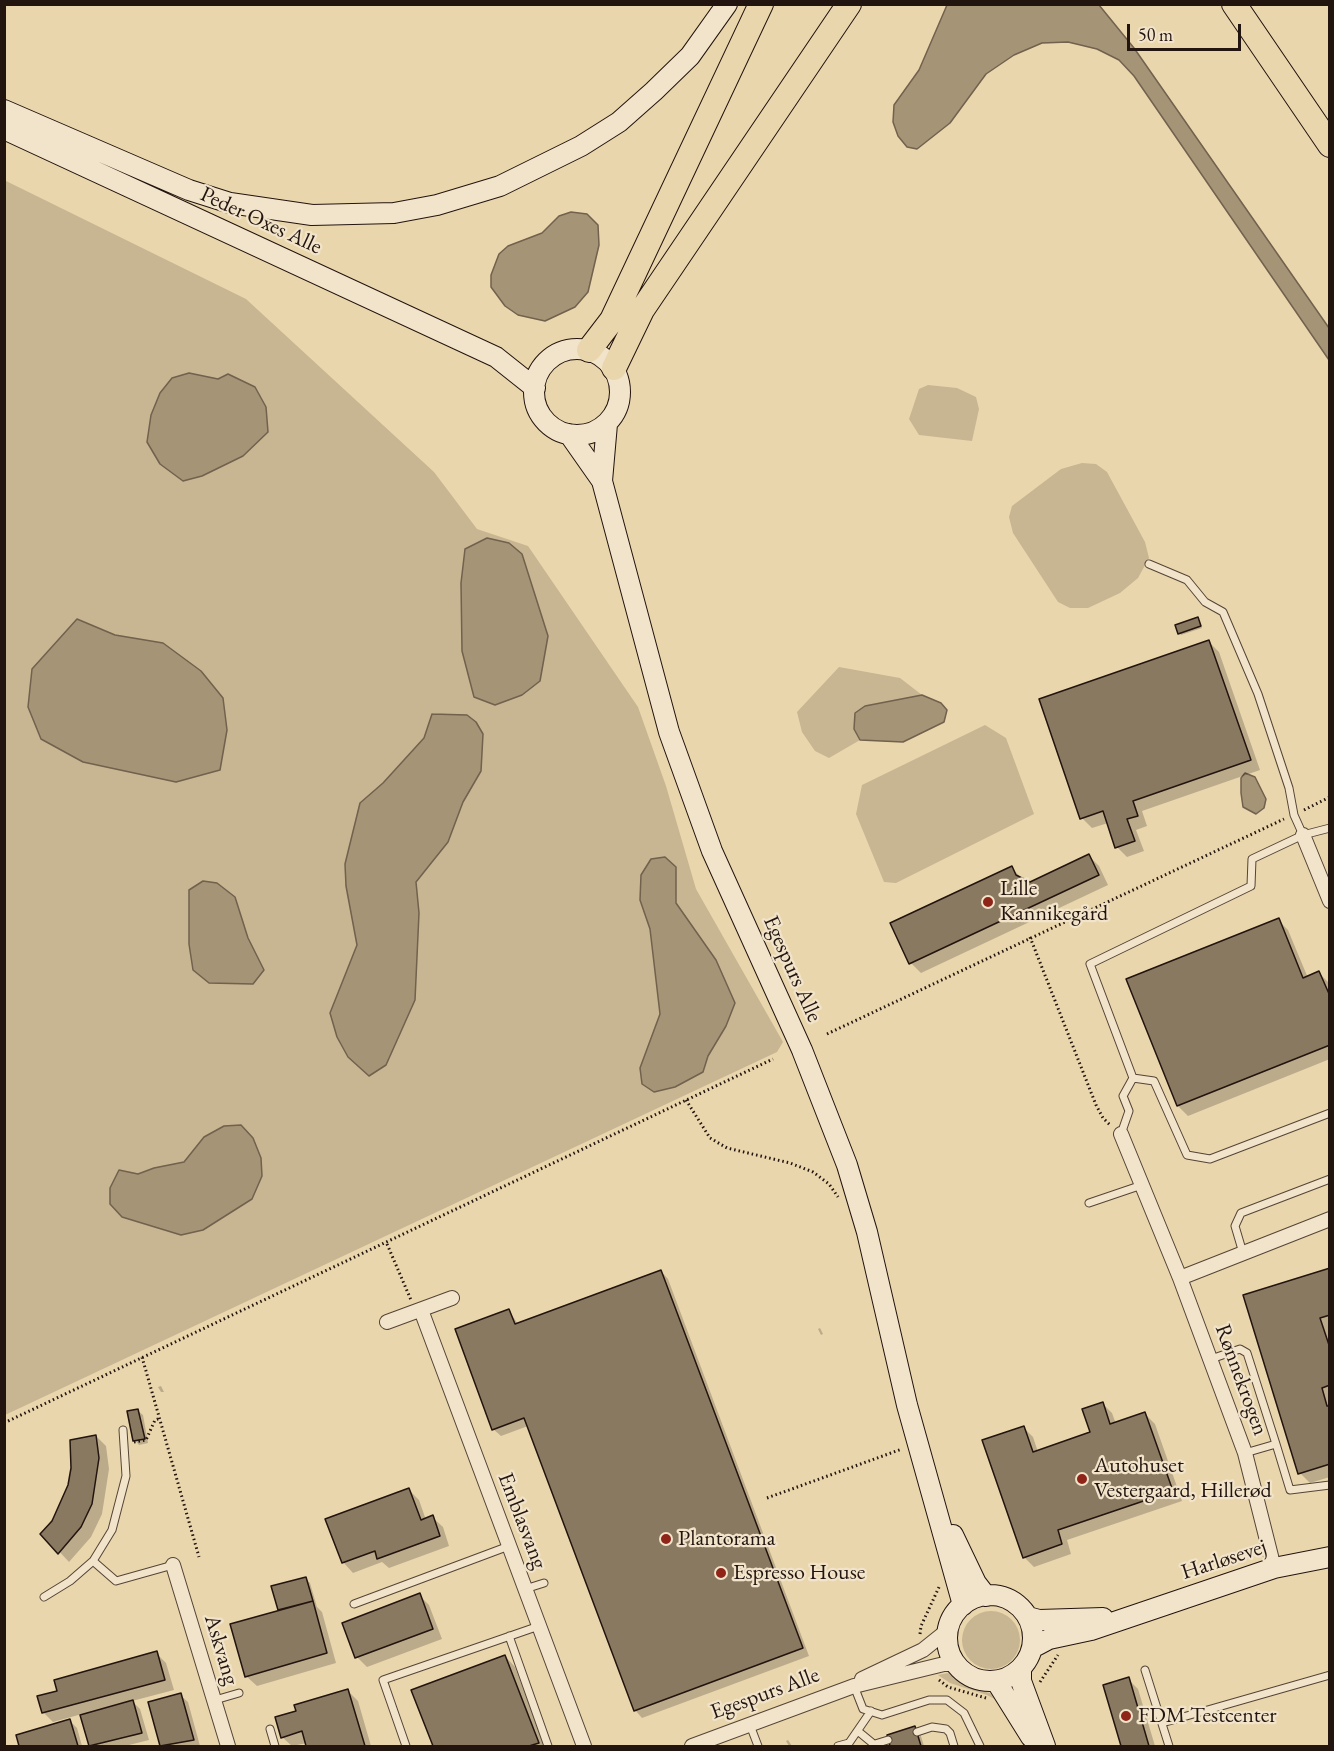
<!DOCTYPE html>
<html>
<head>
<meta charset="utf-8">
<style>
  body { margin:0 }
  #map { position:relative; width:1334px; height:1751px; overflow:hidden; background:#ead6ad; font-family:"EB Garamond",serif }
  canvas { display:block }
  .frame { position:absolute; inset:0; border:6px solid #22140e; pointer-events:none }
  .scale { position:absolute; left:1127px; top:24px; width:114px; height:27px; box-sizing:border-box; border:3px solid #22140e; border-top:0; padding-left:8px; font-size:18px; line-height:21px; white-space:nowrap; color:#22140e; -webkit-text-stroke:4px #f1e4ca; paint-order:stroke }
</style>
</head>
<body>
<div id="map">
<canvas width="1334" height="1751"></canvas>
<div class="frame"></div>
<div class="scale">50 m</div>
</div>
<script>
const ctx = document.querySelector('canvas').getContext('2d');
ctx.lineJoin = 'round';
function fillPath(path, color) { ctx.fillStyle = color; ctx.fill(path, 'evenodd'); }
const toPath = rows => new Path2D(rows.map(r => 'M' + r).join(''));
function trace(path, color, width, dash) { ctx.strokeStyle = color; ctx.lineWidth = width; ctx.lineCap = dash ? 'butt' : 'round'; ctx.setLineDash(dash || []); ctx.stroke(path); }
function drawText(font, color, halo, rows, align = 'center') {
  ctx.font = font + ' "EB Garamond",serif'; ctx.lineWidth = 4.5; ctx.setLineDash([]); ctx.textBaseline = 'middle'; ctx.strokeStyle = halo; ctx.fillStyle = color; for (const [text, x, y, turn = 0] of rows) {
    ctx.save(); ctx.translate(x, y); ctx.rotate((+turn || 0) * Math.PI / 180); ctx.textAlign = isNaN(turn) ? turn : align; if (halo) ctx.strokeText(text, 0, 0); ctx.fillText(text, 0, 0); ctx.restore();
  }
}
const green = toPath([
  [4,180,246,299,434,472,477,529,528,546,638,707,666,786,696,889,783,1042,777,1052,5,1415],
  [928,385,957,388,976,397,979,409,972,441,919,435,909,419,919,389],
  [1082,463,1096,464,1107,472,1145,542,1149,558,1138,578,1120,593,1088,608,1070,608,1058,602,1013,533,1009,517,1012,506,1061,469],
  [839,667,900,678,922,695,854,729,860,740,829,758,815,751,802,732,797,712],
  [985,725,1006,738,1034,814,896,883,884,882,856,814,862,785],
  '962 1640a29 29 0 1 1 58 0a29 29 0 1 1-58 0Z',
  [948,1673,967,1686,993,1694,998,1701,987,1695,950,1683,938,1675]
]);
const water = toPath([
  [947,5,1099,5,1134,48,1329,328,1329,360,1134,76,1119,60,1097,49,1068,42,1042,43,1014,55,986,74,950,123,917,149,907,147,898,136,893,122,894,105,919,70,947,5],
  [571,212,587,214,598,225,599,245,588,292,575,307,545,321,518,315,505,306,491,287,491,275,499,254,508,246,542,233,559,216,571,212],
  [189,373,218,379,228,374,255,387,266,407,268,432,243,456,202,476,183,481,160,464,147,442,151,415,160,393,172,378,189,373],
  [487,538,509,543,522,554,548,636,540,681,522,695,495,705,474,697,462,651,461,583,465,549,487,538],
  [77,619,115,635,163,643,201,671,223,698,227,730,220,770,176,782,83,762,41,739,28,707,32,669,77,619],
  [922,695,941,703,947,710,944,722,903,742,860,740,854,729,855,713,865,706,922,695],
  [432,714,467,715,476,722,483,734,481,771,463,802,448,842,416,882,419,913,415,1000,386,1065,369,1076,348,1057,337,1037,330,1013,357,945,346,886,345,864,360,803,383,783,424,738,432,714],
  [1245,773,1255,777,1266,799,1264,808,1256,814,1243,807,1241,793,1241,778,1245,773],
  [665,857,676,867,676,903,716,960,735,1003,726,1026,708,1056,703,1072,675,1087,654,1092,642,1084,640,1068,660,1014,650,929,640,900,641,875,651,859,665,857],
  [203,881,217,883,235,897,248,938,264,970,253,984,209,983,193,970,189,944,189,890,203,881],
  [241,1125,253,1138,261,1158,262,1176,252,1199,203,1230,181,1235,122,1217,110,1204,110,1188,119,1170,138,1174,154,1168,184,1162,204,1137,224,1126,241,1125]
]);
const shadow = toPath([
  [1198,619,1202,628,1181,635,1179,633],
  [1209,642,1219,652,1260,770,1142,811,1147,826,1136,830,1144,851,1127,857,1117,847,1108,823,1092,828,1082,818],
  [1089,856,1099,866,1108,885,921,973,911,963,1012,868,1023,880,1030,883],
  [1278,920,1288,930,1308,978,1319,973,1330,984,1330,1059,1188,1116,1178,1106],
  [1330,1269,1330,1477,1310,1483,1300,1473,1245,1296],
  [661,1271,668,1279,809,1656,642,1718,635,1710,528,1426,501,1436,493,1429,509,1311,518,1324],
  [820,1328,823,1334,821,1335,818,1329],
  [161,1386,164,1392,161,1392,158,1387],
  [1102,1403,1112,1413,1116,1424,1145,1414,1155,1424,1182,1501,1067,1540,1071,1554,1034,1567,1024,1557,1023,1427,1033,1437,1038,1452,1092,1433],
  [138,1411,143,1415,148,1443,139,1445,135,1440],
  [96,1436,106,1446,109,1469,102,1514,91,1537,69,1562,42,1533,63,1504],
  [409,1490,419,1500,426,1520,432,1517,443,1527,449,1546,389,1568,382,1562,353,1573,343,1562],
  [305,1578,310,1583,317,1607,322,1612,336,1663,257,1686,246,1676,280,1611,273,1587],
  [419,1595,429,1605,442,1639,367,1667,357,1657],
  [156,1653,166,1663,174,1690,132,1701,140,1709,149,1740,125,1746,91,1746,82,1714,53,1722,43,1712,59,1692],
  [505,1656,515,1667,545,1746,434,1746,413,1691],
  [1128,1679,1138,1689,1155,1746,1122,1746,1105,1686],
  [348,1691,358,1701,371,1746,308,1746,307,1743,292,1746,282,1737,298,1712],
  [180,1695,188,1702,200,1746,161,1746,149,1703],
  [70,1721,77,1728,82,1746,21,1746,18,1736],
  [915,1728,920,1733,924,1746,892,1746,888,1736],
  [788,1740,792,1746,789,1746,786,1741]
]);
const building = toPath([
  [1198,617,1201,626,1178,634,1175,625,1198,617],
  [1209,640,1251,760,1133,801,1138,816,1127,819,1135,841,1115,848,1103,811,1080,819,1039,699,1209,640],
  [1089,854,1099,875,909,964,890,923,1012,866,1016,875,1030,882,1089,854],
  [1279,918,1303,978,1319,971,1330,996,1330,1045,1177,1106,1126,979,1279,918],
  [1330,1268,1330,1315,1320,1318,1330,1348,1330,1385,1322,1388,1327,1406,1330,1406,1330,1464,1298,1474,1243,1295,1330,1268],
  [661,1270,803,1648,634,1711,524,1418,492,1430,455,1329,509,1309,515,1324,661,1270],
  [1103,1402,1110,1424,1145,1412,1173,1491,1058,1530,1062,1544,1023,1558,982,1440,1024,1426,1033,1452,1090,1432,1082,1409,1103,1402],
  [138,1409,145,1439,133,1441,127,1411,138,1409],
  [96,1435,99,1458,92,1504,81,1527,58,1554,40,1534,52,1521,68,1485,71,1468,70,1440,96,1435],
  [409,1488,421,1520,433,1515,440,1536,377,1559,375,1551,342,1563,325,1519,409,1488],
  [306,1577,313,1601,278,1610,271,1586,306,1577],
  [420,1593,433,1629,355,1658,342,1623,420,1593],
  [313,1601,327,1653,245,1677,230,1624,313,1601],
  [157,1651,165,1680,42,1713,37,1696,57,1691,54,1680,157,1651],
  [505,1655,539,1743,529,1746,433,1746,411,1690,505,1655],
  [1129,1677,1149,1746,1121,1746,1103,1685,1129,1677],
  [348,1689,365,1746,306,1746,302,1731,281,1738,275,1717,296,1711,294,1705,348,1689],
  [181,1693,194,1740,160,1746,148,1702,181,1693],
  [133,1700,142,1733,89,1746,80,1715,133,1700],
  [70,1719,78,1746,19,1746,16,1735,70,1719],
  [915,1726,921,1746,890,1746,887,1735,915,1726]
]);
const path = toPath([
  [1304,810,1330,797],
  [1030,937,1096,1105,1103,1118,1110,1125],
  [827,1034,1284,819],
  [686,1100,710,1138,727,1148,790,1163,813,1172,829,1184,838,1197],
  [387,1244,411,1300],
  [142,1357,199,1557],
  [4,1423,773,1059],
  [134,1442,146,1440,155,1420,158,1419],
  [767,1498,902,1449],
  [920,1634,921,1626,940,1585],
  [939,1680,948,1687,986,1698],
  [1040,1682,1058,1655]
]);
const lane = toPath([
  [1149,564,1187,580,1205,602,1223,612,1258,694,1289,788,1294,815,1303,835],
  [1133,1078,1154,1081,1187,1155,1210,1159,1330,1113],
  [1121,1134,1129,1111,1123,1096,1133,1078,1090,964,1251,886,1252,859,1303,835,1330,828],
  [1089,1203,1142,1185],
  [1243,1253,1235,1226,1241,1213,1330,1179],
  [1211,1359,1240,1349,1247,1353,1276,1444,1245,1453],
  [1276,1444,1290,1490,1330,1485],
  [93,1561,116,1581,173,1565],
  [525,1589,544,1583],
  [44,1597,70,1581,93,1561,112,1530,126,1476,123,1430],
  [354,1604,509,1546],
  [509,1636,548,1746],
  [1145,1670,1169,1746],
  [854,1686,863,1709,882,1715,929,1700,947,1700,964,1713,980,1746],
  [215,1700,239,1693],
  [1162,1723,1330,1675],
  [750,1725,758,1746],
  [270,1729,275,1746],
  [859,1732,876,1746],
  [917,1732,932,1727,946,1729,950,1733,954,1746],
  [875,1744,888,1740],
  [406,1746,383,1680,539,1626],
  [838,1746,849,1743,871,1711]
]);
const street = toPath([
  [1303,835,1330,901],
  [1121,1134,1180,1278,1245,1453,1274,1568],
  [1180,1278,1330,1219],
  [421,1310,584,1746],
  [387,1322,452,1298],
  [173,1565,228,1746],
  [862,1679,923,1650,948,1630],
  [692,1746,854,1686,944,1664,956,1664]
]);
const secondary = toPath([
  [4,110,189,190,230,203,312,215,394,213,437,205,500,186,581,146,619,122,654,91,690,56,727,4],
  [4,129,496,357,535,388],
  '534 392a43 43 0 1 1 86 0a43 43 0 1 1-86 0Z',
  [607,424,602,481,669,732,712,851,802,1050,847,1165,867,1232,907,1405,963,1605],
  [569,434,602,481],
  [953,1535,976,1583,986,1596],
  '947 1638a43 43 0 1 1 86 0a43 43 0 1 1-86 0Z',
  [1028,1617,1039,1620,1103,1618],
  [1032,1648,1049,1639,1091,1630,1274,1568,1330,1557],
  [1021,1668,1021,1681,1045,1746],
  [996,1681,1031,1737]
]);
const highway = toPath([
  [1234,4,1330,145],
  [589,350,612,320,761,4],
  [614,368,642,310,849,4]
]);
const markers = [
  [988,902,6,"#8f2418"],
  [1082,1479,6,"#8f2418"],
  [666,1539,6,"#8f2418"],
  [721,1573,6,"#8f2418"],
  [1126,1716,6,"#8f2418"]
];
const streetNames = [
  ["Peder Oxes Alle",261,221,25],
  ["Egespurs Alle",792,969,66],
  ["Rønnekrogen",1241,1380,70],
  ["Emblasvang",522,1521,69],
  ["Harløsevej",1224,1560,-18],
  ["Askvang",221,1650,73],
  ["Egespurs Alle",765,1694,-20]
];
const poiNames = [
  ["Lille",1000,889],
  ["Kannikegård",1000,914],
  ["Autohuset",1094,1466],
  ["Vestergaard, Hillerød",1094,1491],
  ["Plantorama",678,1539],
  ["Espresso House",733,1573],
  ["FDM Testcenter",1138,1716]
];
fillPath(green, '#c8b592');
fillPath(water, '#a69477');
trace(water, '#71614d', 1.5);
fillPath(shadow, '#0003');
fillPath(building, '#8a7961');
trace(building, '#22140e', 1.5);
trace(lane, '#544436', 9);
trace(street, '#544436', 16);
trace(secondary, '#22140e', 22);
trace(highway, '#22140e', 26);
trace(path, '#22140e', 3, [1.5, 3]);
trace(lane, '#f1e4ca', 7);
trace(street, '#f1e4ca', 14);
trace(secondary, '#f1e4ca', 20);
trace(highway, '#ead6ad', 24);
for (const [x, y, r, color] of markers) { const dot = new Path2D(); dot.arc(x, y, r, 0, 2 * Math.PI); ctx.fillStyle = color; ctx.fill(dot); trace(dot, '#f1e4ca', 2); }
drawText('22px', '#22140e', '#f1e4ca', streetNames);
drawText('22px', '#22140e', '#f1e4ca', poiNames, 'left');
</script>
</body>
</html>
